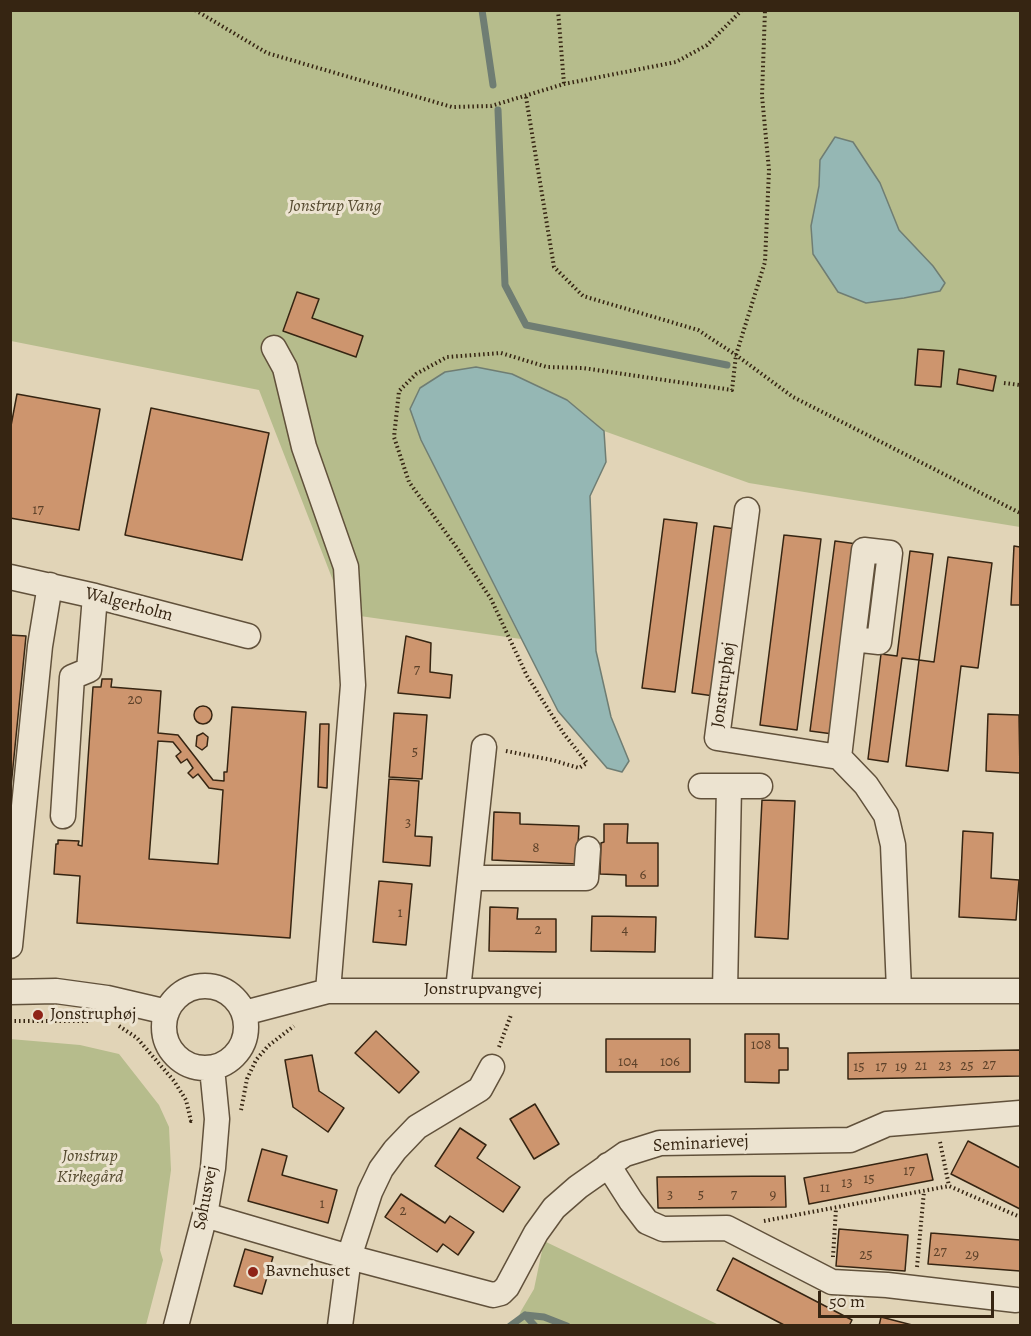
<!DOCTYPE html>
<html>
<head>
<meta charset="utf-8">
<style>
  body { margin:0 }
  #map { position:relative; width:1031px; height:1336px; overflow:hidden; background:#e1d4b7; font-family:Alegreya,serif }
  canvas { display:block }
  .frame { position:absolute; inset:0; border:12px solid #362512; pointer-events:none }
  .scale { position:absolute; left:818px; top:1291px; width:176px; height:27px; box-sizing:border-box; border:3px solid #362512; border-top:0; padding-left:8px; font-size:18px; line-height:21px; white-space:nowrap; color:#362512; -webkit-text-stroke:4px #ece3d0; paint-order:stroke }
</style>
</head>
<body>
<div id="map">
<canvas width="1031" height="1336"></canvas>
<div class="frame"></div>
<div class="scale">50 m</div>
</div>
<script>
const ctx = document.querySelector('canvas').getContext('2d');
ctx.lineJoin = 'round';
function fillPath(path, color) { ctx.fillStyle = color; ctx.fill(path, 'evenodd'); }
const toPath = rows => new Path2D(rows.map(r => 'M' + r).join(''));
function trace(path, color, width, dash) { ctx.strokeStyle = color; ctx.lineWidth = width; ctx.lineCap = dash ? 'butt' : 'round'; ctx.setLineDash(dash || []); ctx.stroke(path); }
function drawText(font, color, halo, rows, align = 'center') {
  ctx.font = font + ' Alegreya,serif'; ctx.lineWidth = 6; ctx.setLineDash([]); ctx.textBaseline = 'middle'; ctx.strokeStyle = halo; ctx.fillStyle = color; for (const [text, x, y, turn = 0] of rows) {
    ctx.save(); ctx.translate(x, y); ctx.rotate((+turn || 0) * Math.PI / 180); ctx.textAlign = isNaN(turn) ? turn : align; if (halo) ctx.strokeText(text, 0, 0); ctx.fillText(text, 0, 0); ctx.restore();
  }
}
const green = toPath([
  [10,11,1020,11,1020,527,749,483,604,431,567,400,512,374,445,372,420,388,410,409,421,440,521,639,346,614,259,390,11,341],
  [820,160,880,183,899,230,933,266,811,226,819,186],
  [10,1039,80,1045,119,1054,159,1105,169,1127,171,1170,160,1250,163,1260,146,1325,11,1325],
  [544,1241,719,1325,515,1326,521,1311,534,1289]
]);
const water = toPath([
  [835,137,853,142,880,183,899,230,933,266,945,283,940,291,904,298,866,303,838,292,813,254,811,226,819,186,820,160,835,137],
  [476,367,512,374,567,400,604,431,606,462,590,496,596,651,611,717,629,761,622,772,607,768,558,711,421,440,410,409,420,388,445,372,476,367]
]);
const stream = toPath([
  [482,10,493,85],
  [498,110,505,285,526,325,727,365],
  [525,1315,535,1326],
  [510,1326,525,1315,544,1317,567,1326]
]);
const building = toPath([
  [297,292,319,299,312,318,363,336,356,357,283,331,297,292],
  [918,349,944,351,941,387,915,385,918,349],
  [959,369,996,376,993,391,957,384,959,369],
  [17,394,100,409,79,530,10,518,10,431,17,394],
  [151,408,269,433,242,560,125,535,151,408],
  [664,519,697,523,675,692,642,688,664,519],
  [714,526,736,529,714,696,692,693,714,526],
  [784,535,821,539,797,730,760,725,784,535],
  [835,541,857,544,833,734,810,731,835,541],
  [1014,546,1020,547,1020,605,1011,605,1014,546],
  [910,551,933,554,919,660,902,658,888,762,868,759,881,654,897,656,910,551],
  [948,557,992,563,978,668,961,666,948,771,906,766,919,660,934,662,948,557],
  [10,635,26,636,10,797,10,635],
  [406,636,431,643,430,672,452,675,450,698,398,693,406,636],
  [102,679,112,679,111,687,161,691,158,733,178,735,213,780,224,781,224,772,227,772,232,707,306,712,290,938,77,923,80,876,54,874,56,844,58,844,58,840,79,841,78,845,82,846,93,687,101,687,102,679],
  [158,741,173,742,181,752,176,756,181,763,187,759,193,768,188,773,193,778,198,774,209,788,223,790,218,864,149,859,158,741],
  '194 715a9 9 0 1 1 18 0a9 9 0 1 1-18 0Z',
  [394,713,427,715,422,779,389,777,394,713],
  [988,714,1019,715,1020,773,986,771,988,714],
  [320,724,329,724,327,788,318,787,320,724],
  [203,733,208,737,207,746,202,750,196,746,197,736,203,733],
  [389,779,419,781,415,836,432,837,430,866,383,862,389,779],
  [762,800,795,801,788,939,755,937,762,800],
  [494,812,520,813,520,824,579,826,577,864,492,860,494,812],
  [604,824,628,824,627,843,658,843,658,886,626,886,626,875,600,874,601,843,604,842,604,824],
  [963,831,993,833,991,878,1019,880,1016,920,959,917,963,831],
  [379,881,412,884,406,945,373,942,379,881],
  [490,907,518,908,517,919,556,919,556,952,489,951,490,907],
  [592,916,656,917,655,952,591,951,592,916],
  [376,1031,419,1072,399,1093,355,1053,376,1031],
  [745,1034,779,1034,779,1048,788,1048,788,1070,779,1070,779,1083,745,1082,745,1034],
  [606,1039,690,1039,690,1072,606,1072,606,1039],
  [1020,1050,1020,1076,848,1079,848,1053,1020,1050],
  [312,1055,319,1091,344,1108,328,1132,293,1107,285,1060,312,1055],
  [535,1104,559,1144,534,1159,510,1119,535,1104],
  [460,1128,486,1145,477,1158,520,1187,503,1212,435,1166,460,1128],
  [968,1141,1020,1168,1020,1209,951,1174,968,1141],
  [262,1149,287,1156,282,1175,337,1190,328,1223,248,1201,262,1149],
  [927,1154,933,1180,809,1204,804,1178,927,1154],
  [785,1176,786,1207,658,1208,657,1177,785,1176],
  [401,1194,445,1223,450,1216,474,1232,458,1255,443,1244,437,1252,385,1217,401,1194],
  [839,1229,908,1235,905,1271,836,1266,839,1229],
  [931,1233,1020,1240,1020,1271,928,1264,931,1233],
  [245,1249,273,1257,262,1294,234,1286,245,1249],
  [733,1258,852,1320,849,1326,786,1326,717,1290,733,1258],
  [881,1317,916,1326,879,1326,881,1317]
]);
const path = toPath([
  [195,10,267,53,452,107,491,106,564,84,676,62,707,45,742,10],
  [558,10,564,84],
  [526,97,554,267,583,296,698,330,736,355,793,397,1020,513],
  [1004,383,1020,385],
  [506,751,552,760,579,768,587,763,564,734,527,676,491,599,457,548,409,482,394,437,399,391,416,374,447,357,501,353,547,367,583,368,732,390,736,355,765,262,769,170,762,96,765,10],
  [10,1021,88,1021],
  [119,1026,137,1038,174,1081,186,1100,191,1121,193,1120],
  [499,1047,511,1015],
  [241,1110,247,1079,256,1060,268,1046,294,1026],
  [940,1142,949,1186],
  [764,1221,949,1186,1020,1217],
  [833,1257,836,1208],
  [917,1267,924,1191]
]);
const minor = toPath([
  [274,348,285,368,304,447,346,567,353,685,328,991],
  [747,510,717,738,839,757,866,785,886,815,893,845,899,990],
  [10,577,95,596,248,636],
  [839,757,853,639,864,550,890,553,879,642,853,639],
  [701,786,760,786],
  [63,816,72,677,89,670,95,596],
  [470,878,586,878,588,849],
  [10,946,40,646,50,585],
  '164 1027a41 41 0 1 1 82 0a41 41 0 1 1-82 0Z',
  [458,990,484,747],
  [725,991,729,786],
  [10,992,56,991,107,998,167,1012],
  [244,1013,328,991,1020,991],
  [608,1165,631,1201,647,1222,663,1229,727,1228,832,1282,887,1285,1016,1300],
  [205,1215,349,1257,493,1295,501,1293,507,1287,536,1233,554,1208,578,1187,625,1154,660,1143,850,1140,887,1124,1020,1113],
  [176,1326,205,1215,213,1168,217,1119,212,1068],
  [340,1326,349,1257,370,1192,381,1169,395,1150,417,1127,480,1089,492,1067]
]);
const markers = [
  [38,1015,6,"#8f2418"],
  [253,1272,6,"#8f2418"]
];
const numberNames = [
  ["17",38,510],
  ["7",417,670],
  ["20",135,700],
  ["5",415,752],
  ["3",408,823],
  ["8",536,848],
  ["6",643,875],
  ["1",400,913],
  ["2",538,930],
  ["4",625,930],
  ["108",761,1045],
  ["104",628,1062],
  ["106",670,1062],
  ["27",989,1065],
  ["21",921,1066],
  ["23",945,1066],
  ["25",967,1066],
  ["15",859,1067],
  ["17",881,1067],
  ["19",901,1067],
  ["17",909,1171],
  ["15",869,1179],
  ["13",847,1183],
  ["11",825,1188],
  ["3",670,1195],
  ["5",701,1195],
  ["7",734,1195],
  ["9",773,1195],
  ["1",322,1204],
  ["2",403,1211],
  ["27",940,1252],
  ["25",866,1255],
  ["29",972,1255]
];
const parkNames = [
  ["Jonstrup Vang",335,207],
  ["Jonstrup",90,1157],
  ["Kirkegård",90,1178]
];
const streetNames = [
  ["Walgerholm",129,605,15],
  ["Jonstruphøj",724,685,-82],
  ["Jonstrupvangvej",483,990],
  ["Seminarievej",701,1144,-3],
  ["Søhusvej",206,1198,-79]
];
const poiNames = [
  ["Jonstruphøj",50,1015],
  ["Bavnehuset",265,1272]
];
fillPath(green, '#b6bc8c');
fillPath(water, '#95b7b4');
trace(water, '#6f7d73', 1.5);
trace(stream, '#6f7d73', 7);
fillPath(building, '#cd956e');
trace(building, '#362512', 1.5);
trace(minor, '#61513b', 27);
trace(path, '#362512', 4, [1.5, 3]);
trace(minor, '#ece3d0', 24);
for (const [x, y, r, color] of markers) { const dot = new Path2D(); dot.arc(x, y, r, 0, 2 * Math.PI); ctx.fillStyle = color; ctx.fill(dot); trace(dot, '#ece3d0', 2); }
drawText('15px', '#5c4129', null, numberNames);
drawText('italic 18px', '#564b30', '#ece3d0', parkNames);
drawText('18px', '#362512', '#ece3d0', streetNames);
drawText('18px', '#362512', '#ece3d0', poiNames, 'left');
</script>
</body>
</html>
